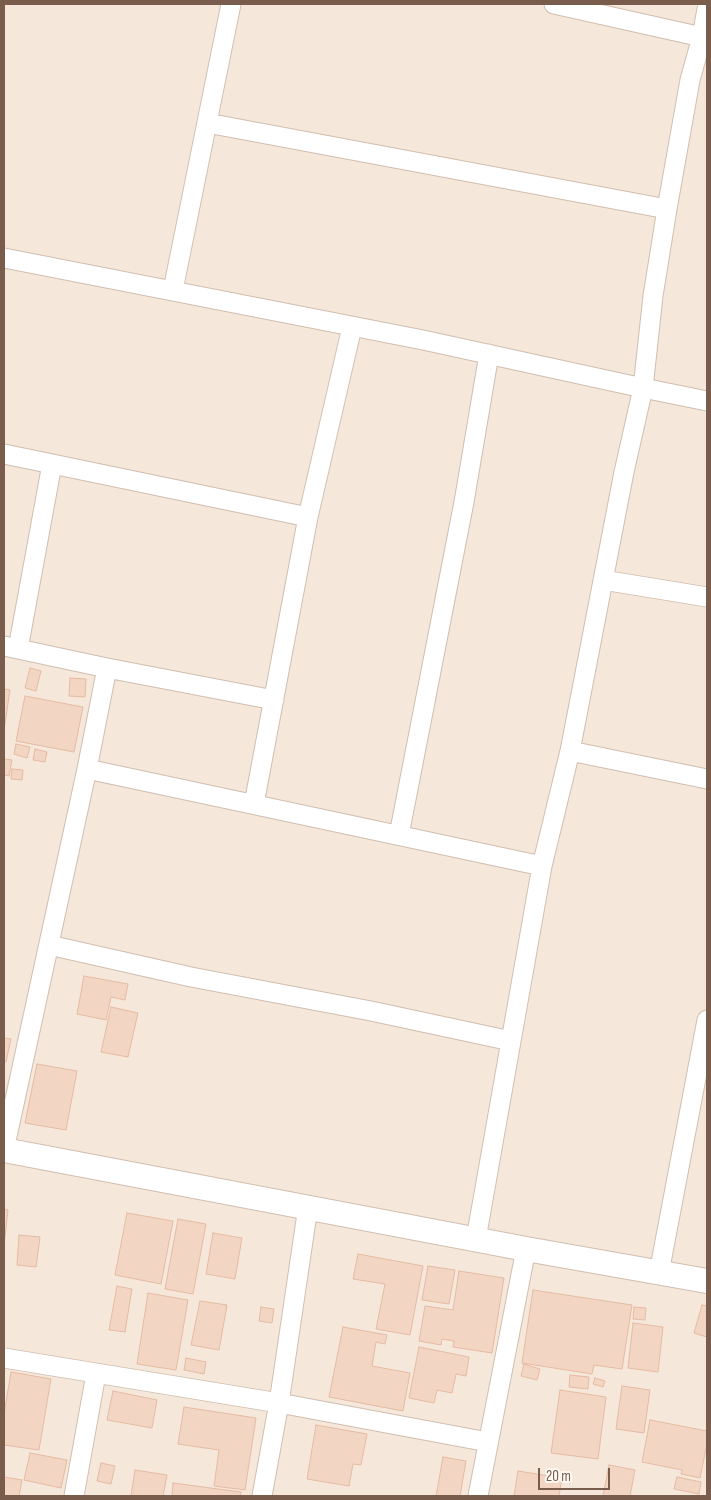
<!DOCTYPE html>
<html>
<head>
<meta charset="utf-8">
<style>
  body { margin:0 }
  #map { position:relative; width:711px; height:1500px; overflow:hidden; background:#fdf6ec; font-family:"Sofia Sans Condensed",sans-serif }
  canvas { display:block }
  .frame { position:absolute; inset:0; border:5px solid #7a5c4d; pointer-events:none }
  .scale { position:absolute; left:538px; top:1468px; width:72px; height:22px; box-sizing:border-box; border:2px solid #7a5c4d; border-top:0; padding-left:6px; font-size:15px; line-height:18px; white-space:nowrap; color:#7a5c4d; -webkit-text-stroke:4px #fffaf3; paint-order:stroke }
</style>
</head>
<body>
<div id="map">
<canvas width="711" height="1500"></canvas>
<div class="frame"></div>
<div class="scale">20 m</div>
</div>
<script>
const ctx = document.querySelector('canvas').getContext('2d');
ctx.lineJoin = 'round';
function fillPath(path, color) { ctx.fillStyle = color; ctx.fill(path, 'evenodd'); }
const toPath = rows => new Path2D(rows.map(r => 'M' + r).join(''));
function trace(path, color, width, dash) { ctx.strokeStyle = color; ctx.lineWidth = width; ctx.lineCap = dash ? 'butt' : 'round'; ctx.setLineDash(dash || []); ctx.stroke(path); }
const residential = toPath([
  [4,4,707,4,707,1496,4,1496]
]);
const building = toPath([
  [30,668,41,671,36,691,25,688,30,668],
  [70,678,86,679,85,697,69,696,70,678],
  [4,689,10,690,4,730,4,689],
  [25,696,83,707,74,752,16,741,25,696],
  [16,744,30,747,27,758,14,754,16,744],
  [35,749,47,752,45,762,33,760,35,749],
  [4,759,12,760,9,776,4,775,4,759],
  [12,769,23,770,22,780,11,779,12,769],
  [84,976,128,984,125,1000,111,997,106,1020,77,1014,84,976],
  [111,1007,138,1013,128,1057,101,1052,111,1007],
  [4,1038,11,1039,6,1062,4,1061,4,1038],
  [37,1064,77,1071,66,1130,25,1123,37,1064],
  [4,1209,8,1210,4,1245,4,1209],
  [127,1213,173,1221,161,1284,115,1275,127,1213],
  [178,1219,206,1224,193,1294,165,1289,178,1219],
  [213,1233,242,1238,235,1279,206,1274,213,1233],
  [19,1235,40,1237,36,1267,17,1265,19,1235],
  [358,1254,423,1266,410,1335,376,1329,385,1284,353,1279,358,1254],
  [428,1266,455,1270,449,1304,422,1300,428,1266],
  [459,1271,504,1278,492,1353,453,1347,454,1341,442,1339,441,1345,419,1341,425,1306,453,1310,459,1271],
  [117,1286,132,1289,125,1332,109,1330,117,1286],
  [533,1290,632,1305,622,1369,594,1365,592,1374,522,1363,533,1290],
  [148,1293,188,1300,176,1370,137,1364,148,1293],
  [200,1301,227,1305,219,1350,191,1345,200,1301],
  [702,1305,707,1306,707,1337,694,1333,702,1305],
  [261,1307,274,1309,272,1323,259,1321,261,1307],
  [634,1307,646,1308,645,1320,633,1319,634,1307],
  [633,1323,663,1327,658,1372,628,1368,633,1323],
  [343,1327,387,1335,385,1344,376,1342,372,1366,410,1373,403,1411,329,1397,343,1327],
  [419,1347,469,1357,466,1376,456,1374,452,1393,437,1390,434,1403,409,1398,419,1347],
  [186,1358,206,1362,204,1374,184,1370,186,1358],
  [524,1364,540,1369,537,1380,521,1376,524,1364],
  [11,1372,51,1379,39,1450,4,1445,4,1414,11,1372],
  [570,1375,589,1377,588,1389,569,1387,570,1375],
  [595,1378,605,1381,603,1387,593,1384,595,1378],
  [622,1386,650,1390,644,1433,616,1429,622,1386],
  [560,1390,606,1397,598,1459,551,1453,560,1390],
  [113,1391,157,1400,152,1428,107,1420,113,1391],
  [184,1407,256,1418,245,1490,214,1486,219,1450,178,1444,184,1407],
  [650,1420,707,1431,707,1444,700,1478,681,1474,682,1470,642,1462,650,1420],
  [316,1425,367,1434,361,1465,353,1464,349,1486,307,1479,316,1425],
  [30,1453,67,1460,61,1488,24,1480,30,1453],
  [443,1457,466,1461,460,1496,436,1496,443,1457],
  [101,1463,115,1466,111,1484,97,1481,101,1463],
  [609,1465,635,1470,630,1496,603,1496,609,1465],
  [135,1470,167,1475,163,1496,131,1496,135,1470],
  [518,1471,562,1478,559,1496,514,1496,518,1471],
  [4,1477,22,1480,19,1496,4,1496,4,1477],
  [677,1477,701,1482,699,1494,674,1489,677,1477],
  [173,1483,241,1492,240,1496,172,1496,173,1483]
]);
const minor = toPath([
  [554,4,702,37],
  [207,123,667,209],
  [4,258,423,340,643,388,707,401],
  [173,290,231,4],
  [4,454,308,517],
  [603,580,707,597],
  [4,646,107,668,274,700],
  [18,649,52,464],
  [570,751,707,779],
  [87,769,542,866],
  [254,804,308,517,352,327],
  [399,835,464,502,489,354],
  [49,945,191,977,371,1011,511,1041],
  [4,1150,87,769,107,668],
  [476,1239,542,866,570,751,624,472,643,388,653,296,667,209,690,80,702,37,707,9],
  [659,1273,707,1020],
  [4,1358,279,1403,488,1442],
  [74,1496,96,1374],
  [262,1496,279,1403,308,1207],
  [478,1496,526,1249]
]);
const tertiary = toPath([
  [4,1150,526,1249,707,1281]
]);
fillPath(residential, '#f5e8da');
fillPath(building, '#f3d5c3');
trace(building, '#e6bba3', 1);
trace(minor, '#d1beb0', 21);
trace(tertiary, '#d1beb0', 26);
trace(minor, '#fff', 19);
trace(tertiary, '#fff', 24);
</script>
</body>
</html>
